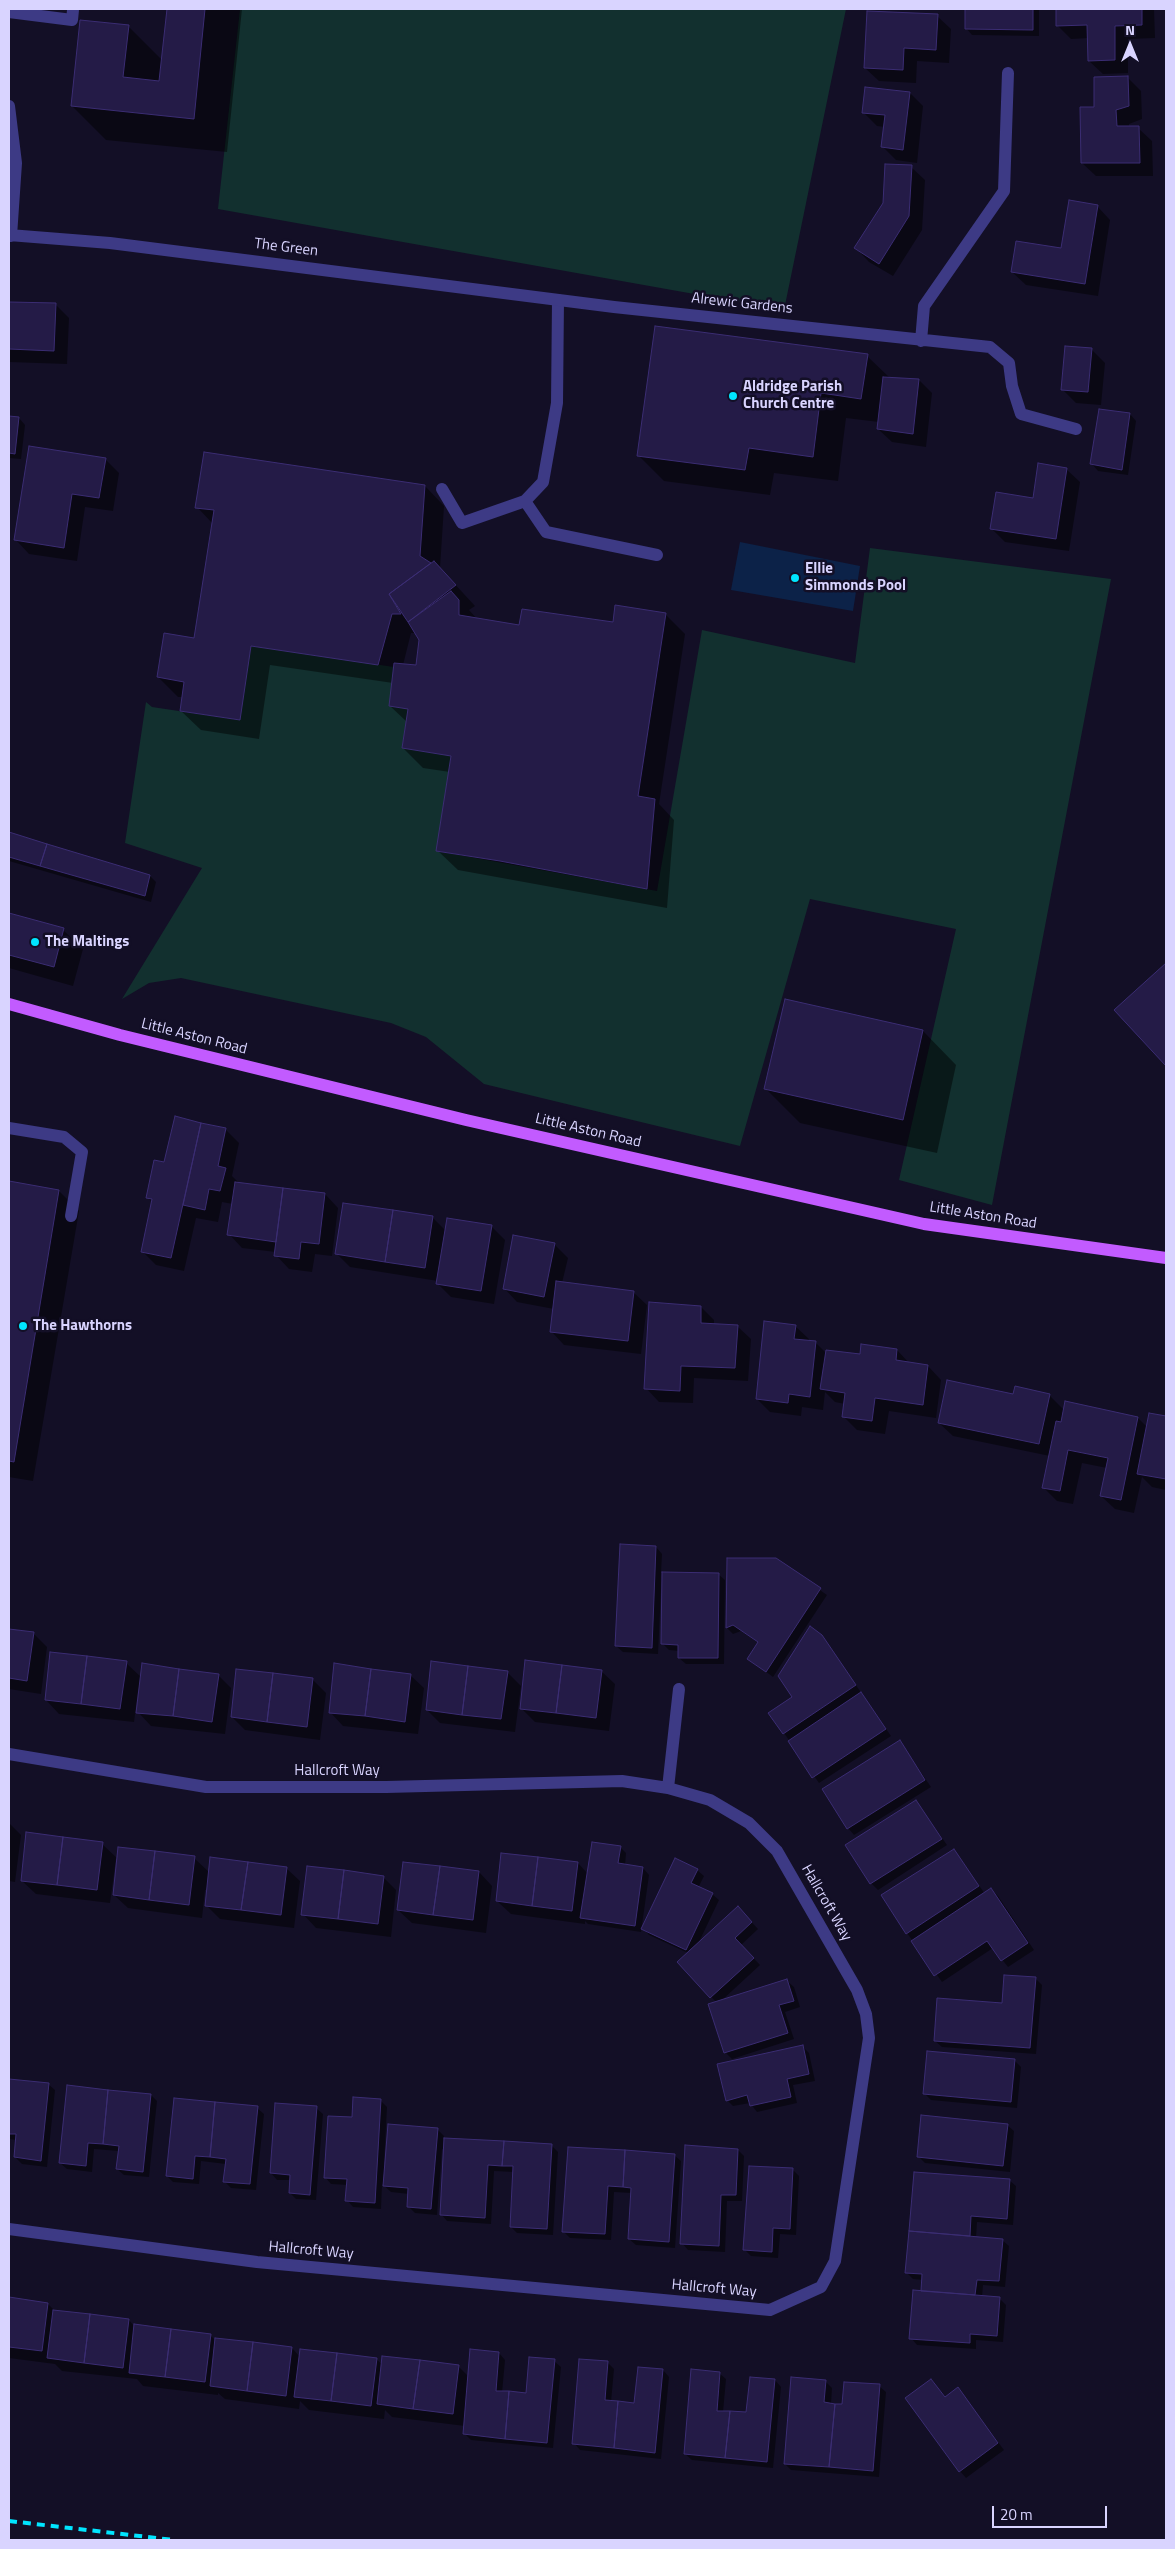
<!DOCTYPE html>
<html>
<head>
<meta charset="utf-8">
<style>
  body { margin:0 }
  #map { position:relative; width:1175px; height:2549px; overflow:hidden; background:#130f26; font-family:"Titillium Web",sans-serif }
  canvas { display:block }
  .frame { position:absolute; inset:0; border:10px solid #d9d4ff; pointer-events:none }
  .north { position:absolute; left:1105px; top:20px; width:50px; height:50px; -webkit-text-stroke:4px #130f26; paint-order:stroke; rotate:0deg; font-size:14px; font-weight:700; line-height:20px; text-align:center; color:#d9d4ff }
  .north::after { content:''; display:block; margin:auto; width:18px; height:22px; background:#d9d4ff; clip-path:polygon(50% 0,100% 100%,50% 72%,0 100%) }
  .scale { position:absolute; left:992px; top:2506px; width:115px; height:22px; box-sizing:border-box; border:2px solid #d9d4ff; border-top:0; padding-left:6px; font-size:15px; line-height:18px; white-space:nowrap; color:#d9d4ff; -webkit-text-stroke:4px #130f26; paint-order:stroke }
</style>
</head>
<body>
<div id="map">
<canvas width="1175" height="2549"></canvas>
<div class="frame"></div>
<div class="north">N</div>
<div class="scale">20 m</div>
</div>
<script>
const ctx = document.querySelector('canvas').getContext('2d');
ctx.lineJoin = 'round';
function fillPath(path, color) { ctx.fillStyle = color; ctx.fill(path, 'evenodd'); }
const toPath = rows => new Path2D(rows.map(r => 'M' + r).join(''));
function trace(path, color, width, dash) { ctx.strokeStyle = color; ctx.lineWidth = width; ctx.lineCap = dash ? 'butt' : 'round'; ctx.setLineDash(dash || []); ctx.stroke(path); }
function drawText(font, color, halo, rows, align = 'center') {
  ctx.font = font + ' "Titillium Web",sans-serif'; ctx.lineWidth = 5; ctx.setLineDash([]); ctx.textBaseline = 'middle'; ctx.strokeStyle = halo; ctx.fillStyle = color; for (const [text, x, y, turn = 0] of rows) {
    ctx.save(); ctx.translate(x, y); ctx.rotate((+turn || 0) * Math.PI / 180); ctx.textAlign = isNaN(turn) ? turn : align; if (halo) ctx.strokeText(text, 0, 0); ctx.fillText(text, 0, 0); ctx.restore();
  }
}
const green = toPath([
  [240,9,846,9,784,310,218,209],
  [870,548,1111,579,992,1205,899,1180,956,929,810,899,740,1146,484,1084,426,1037,391,1023,181,978,149,983,122,999,202,868,125,843,146,702,152,707,239,720,251,646,394,667,408,709,402,748,451,756,437,851,657,891,702,630,855,663]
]);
const water = toPath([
  [740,542,860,566,853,611,731,590]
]);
const shadow = toPath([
  [168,9,242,9,227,152,106,140,72,106,128,26,163,61],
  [966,9,1039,9,1039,36,972,35,966,28],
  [1057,9,1154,9,1155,38,1128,39,1128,73,1103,74,1089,61,1089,38,1071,39,1057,25],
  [937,16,951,29,949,63,917,61,916,83,879,81,865,68],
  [1128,78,1141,91,1142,119,1129,124,1129,128,1138,128,1152,141,1153,176,1096,176,1082,163,1095,108],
  [910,93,923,106,917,163,896,160,883,147,885,127,877,126,863,112],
  [911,167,925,180,922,230,893,276,869,262,856,248],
  [1097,206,1110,220,1098,296,1026,285,1012,272,1062,249],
  [9,303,56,305,69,318,67,364,9,362],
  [1091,349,1105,363,1101,405,1076,403,1062,389],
  [867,356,890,378,919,380,932,393,926,447,892,442,878,429,879,422,846,418,838,481,774,473,770,495,664,481,639,456],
  [1130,414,1136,421,1128,475,1098,471,1092,464],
  [9,417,19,418,25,425,21,459,9,458],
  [105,459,119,473,113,511,85,507,77,561,29,554,16,540],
  [1066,469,1080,482,1069,551,1005,542,992,529,1034,499],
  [425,486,444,506,440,568,475,606,469,610,478,620,520,627,614,624,665,614,685,634,659,804,674,820,667,908,458,870,438,851,450,772,423,768,403,748,407,722,390,706,393,683,270,665,259,739,201,730,181,711,183,697,178,697,158,677,195,639,213,524,197,507],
  [411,633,416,633,421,639,417,666,403,665],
  [9,834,150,876,156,882,151,902,9,861],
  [9,915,63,930,83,949,73,986,9,968],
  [1166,964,1166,1064,1116,1010],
  [923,1031,956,1065,937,1153,800,1123,766,1089],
  [176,1117,226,1130,239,1143,232,1176,239,1183,325,1194,338,1208,332,1256,315,1254,312,1272,289,1269,276,1255,276,1252,242,1248,229,1234,233,1204,222,1202,218,1222,196,1218,184,1271,156,1265,142,1251,153,1203,148,1198,165,1163],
  [9,1183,59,1191,79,1211,33,1481,9,1477],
  [432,1217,446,1231,491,1226,505,1240,494,1304,451,1297,438,1284,438,1281,350,1267,337,1254],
  [554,1244,568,1258,562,1283,633,1292,647,1305,641,1354,564,1345,551,1331,554,1309,517,1302,504,1288],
  [701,1307,714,1320,714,1325,737,1326,751,1339,748,1381,694,1378,693,1403,659,1402,646,1388],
  [795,1326,809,1339,809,1342,815,1342,826,1353,861,1355,897,1350,910,1364,928,1366,941,1380,936,1418,889,1411,885,1434,857,1430,843,1416,845,1404,835,1402,825,1392,823,1410,802,1407,801,1416,770,1412,757,1399],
  [1049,1395,1064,1410,1066,1403,1138,1418,1147,1427,1150,1414,1166,1418,1166,1490,1152,1487,1142,1477,1134,1513,1115,1509,1101,1496,1107,1468,1082,1463,1073,1504,1057,1501,1043,1487,1050,1456,953,1436,939,1423,1014,1396],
  [656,1547,662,1554,661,1573,718,1574,725,1580,724,1664,686,1664,679,1658,680,1651,669,1650,663,1644,663,1590,661,1590,658,1654,623,1652,616,1646],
  [728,1559,775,1559,827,1595,773,1677,749,1659,759,1643,741,1631,733,1634,727,1628],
  [9,1630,33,1633,47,1647,41,1694,9,1689],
  [822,1636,891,1736,819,1783,770,1713,793,1698],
  [126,1663,142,1678,218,1675,231,1688,225,1734,151,1726,138,1712,140,1691,138,1691,134,1722,59,1714,46,1700],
  [601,1671,615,1684,609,1731,535,1722,521,1708],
  [507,1672,521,1686,515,1732,440,1723,427,1710],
  [410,1675,424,1688,418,1734,343,1726,330,1712],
  [312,1679,326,1693,320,1740,245,1730,232,1717],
  [900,1742,931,1787,854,1835,848,1828],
  [916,1801,947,1845,878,1890,871,1883],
  [9,1823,21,1835,15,1882,9,1881],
  [102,1844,118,1859,194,1858,210,1873,286,1868,300,1881,294,1928,220,1919,206,1905,208,1890,205,1890,202,1918,128,1908,114,1895,118,1859,116,1859,110,1903,36,1894,22,1881],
  [620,1847,626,1853,625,1866,643,1868,649,1875,641,1932,588,1924,585,1921,585,1924,511,1914,497,1901,578,1863,588,1874],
  [954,1850,985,1894,991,1889,998,1896,1034,1950,1008,1967,993,1948,942,1982,907,1933],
  [697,1870,704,1876,698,1888,712,1894,719,1900,698,1944,738,1908,758,1929,741,1945,760,1965,720,2002,787,1981,794,1987,800,2007,785,2012,794,2039,732,2059,725,2052,717,2003,678,1962,688,1953,649,1935,643,1928],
  [479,1872,492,1886,486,1933,412,1923,398,1910],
  [383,1877,396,1890,391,1937,316,1928,303,1914],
  [1035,1978,1042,1985,1036,2054,942,2047,935,2041,1003,2005],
  [802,2046,809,2053,815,2081,793,2085,797,2103,757,2112,750,2103,733,2106,727,2100],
  [1014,2060,1021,2067,1017,2108,931,2100,925,2094],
  [9,2080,48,2084,55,2090,47,2167,22,2164,15,2157,17,2140,9,2139],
  [151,2095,157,2101,149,2177,124,2175,117,2169,119,2151,94,2149,92,2172,67,2169,60,2163],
  [381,2101,387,2107,384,2164,437,2129,444,2136,443,2139,551,2145,558,2152,553,2235,517,2233,511,2227,514,2172,494,2171,491,2224,447,2221,441,2214,445,2150,442,2149,437,2215,415,2213,408,2206,409,2194,391,2192,382,2184,381,2209,353,2207,347,2200,348,2185,331,2184,325,2177,353,2119],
  [257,2108,264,2114,256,2190,231,2188,224,2181,226,2164,201,2161,199,2184,173,2182,167,2176],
  [316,2108,323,2114,316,2200,296,2199,290,2193,291,2180,277,2180,271,2173],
  [1007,2125,1014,2131,1010,2172,925,2163,918,2156],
  [569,2148,674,2155,681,2161,675,2248,636,2245,629,2239,632,2193,614,2192,611,2240,570,2238,563,2231],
  [738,2150,744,2156,742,2201,727,2201,725,2252,688,2250,682,2243],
  [793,2170,799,2176,796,2235,780,2234,778,2258,751,2256,745,2250],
  [915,2173,1009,2180,1016,2186,1013,2225,977,2222,976,2238,1002,2240,1009,2246,1005,2287,983,2285,982,2297,999,2298,1006,2305,1003,2342,976,2340,976,2349,917,2345,911,2338,923,2280,913,2279,907,2273],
  [9,2299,48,2304,55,2311,129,2320,134,2326,210,2335,216,2341,292,2348,300,2357,376,2359,383,2365,458,2366,469,2377,499,2353,505,2360,502,2393,527,2395,554,2361,561,2367,553,2448,471,2440,465,2434,465,2426,392,2417,385,2410,384,2419,309,2410,300,2401,299,2409,225,2399,218,2393,218,2395,143,2386,137,2379,62,2371,55,2364,9,2358],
  [608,2363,614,2369,611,2402,635,2404,663,2370,669,2377,661,2459,580,2450,574,2443],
  [719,2373,726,2379,723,2412,747,2414,775,2380,781,2387,773,2468,692,2460,685,2454],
  [931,2380,946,2397,958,2389,1004,2450,966,2478,960,2471],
  [825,2381,832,2388,831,2404,843,2405,879,2386,886,2392,879,2477,791,2470,785,2464]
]);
const building = toPath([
  [167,9,205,9,194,119,71,106,80,20,129,25,123,77,159,81,167,9],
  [965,9,1033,9,1033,30,965,29,965,9],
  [1056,9,1142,9,1142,25,1115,26,1115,60,1088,61,1087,25,1056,26,1056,9],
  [867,11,938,14,936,50,904,48,903,70,864,68,867,11],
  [1128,76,1129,106,1116,110,1117,126,1139,126,1140,163,1081,163,1080,107,1094,107,1094,77,1128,76],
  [865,87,910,92,903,150,881,147,885,115,862,113,865,87],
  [885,164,912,165,909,216,879,264,854,248,883,203,885,164],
  [1069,200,1098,205,1085,284,1011,272,1016,241,1061,248,1069,200],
  [9,302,56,303,54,351,9,349,9,302],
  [655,326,868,354,861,399,821,393,813,457,749,448,745,470,637,456,655,326],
  [1065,346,1092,348,1088,392,1061,390,1065,346],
  [883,377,919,379,913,434,877,429,883,377],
  [1099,409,1130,413,1122,470,1090,464,1099,409],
  [9,416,19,417,15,454,9,453,9,416],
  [29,446,106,458,99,498,72,494,64,548,14,540,29,446],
  [204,452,425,485,420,556,431,563,389,594,401,614,392,614,378,665,251,646,240,720,180,711,184,682,157,677,164,633,194,638,214,510,195,508,204,452],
  [1038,463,1067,468,1056,539,990,529,996,492,1033,498,1038,463],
  [434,561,456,585,408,622,389,594,434,561],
  [451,591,459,600,459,615,519,625,522,609,613,622,615,605,666,613,638,796,655,799,647,889,500,861,436,851,451,756,402,748,408,709,389,706,394,663,416,665,419,640,408,622,451,591],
  [9,832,47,844,40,866,9,857,9,832],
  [47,844,150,875,145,896,40,866,47,844],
  [9,913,64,928,54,967,9,955,9,913],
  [1166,963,1166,1066,1114,1010,1166,963],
  [785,999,923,1030,903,1120,764,1089,785,999],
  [175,1116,201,1123,171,1258,141,1252,152,1199,146,1198,154,1160,164,1162,175,1116],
  [201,1123,226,1128,218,1166,226,1168,220,1191,209,1189,205,1210,183,1205,201,1123],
  [9,1181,59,1190,14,1462,9,1461,9,1181],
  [235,1182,283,1188,276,1242,227,1235,235,1182],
  [283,1188,325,1193,319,1244,301,1242,299,1259,274,1256,283,1188],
  [343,1203,393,1210,385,1262,335,1254,343,1203],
  [393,1210,433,1216,425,1268,385,1262,393,1210],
  [447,1218,492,1225,481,1291,436,1284,447,1218],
  [513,1235,555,1243,544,1297,503,1289,513,1235],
  [556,1281,634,1291,628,1341,550,1332,556,1281],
  [649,1302,701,1306,701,1323,738,1325,735,1368,681,1366,680,1391,644,1389,649,1302],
  [764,1321,796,1325,794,1339,816,1341,810,1397,789,1394,788,1403,756,1399,764,1321],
  [861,1344,897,1349,896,1360,928,1365,923,1405,875,1398,872,1421,842,1417,845,1393,820,1389,826,1350,860,1354,861,1344],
  [947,1380,1013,1394,1015,1386,1050,1394,1039,1444,938,1423,947,1380],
  [1065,1401,1138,1417,1121,1500,1100,1496,1108,1458,1068,1450,1060,1491,1042,1488,1056,1421,1061,1422,1065,1401],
  [1149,1413,1166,1416,1166,1479,1137,1474,1149,1413],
  [620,1544,656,1546,652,1648,615,1646,620,1544],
  [727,1558,776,1558,821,1588,766,1672,747,1659,758,1642,733,1625,726,1628,727,1558],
  [662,1572,719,1573,718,1658,678,1658,678,1645,661,1644,662,1572],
  [810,1626,822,1635,856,1685,783,1734,768,1713,792,1697,778,1676,810,1626],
  [9,1629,34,1632,27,1681,9,1678,9,1629],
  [50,1652,87,1656,81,1704,45,1700,50,1652],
  [87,1656,127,1661,120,1709,81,1704,87,1656],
  [525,1660,562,1665,556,1713,520,1709,525,1660],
  [431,1661,468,1666,462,1715,426,1710,431,1661],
  [142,1663,179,1669,173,1716,136,1713,142,1663],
  [334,1663,371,1669,365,1716,329,1713,334,1663],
  [562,1665,602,1670,596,1718,556,1713,562,1665],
  [468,1666,508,1671,501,1719,462,1715,468,1666],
  [179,1669,219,1674,212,1722,173,1716,179,1669],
  [236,1669,273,1673,267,1722,231,1717,236,1669],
  [371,1669,411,1674,405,1722,365,1716,371,1669],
  [273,1673,313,1678,307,1727,267,1722,273,1673],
  [861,1692,886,1729,812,1778,788,1741,861,1692],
  [900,1740,925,1780,847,1829,822,1789,900,1740],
  [916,1800,942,1839,870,1884,845,1845,916,1800],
  [26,1832,63,1837,57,1885,21,1881,26,1832],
  [63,1837,103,1842,97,1890,57,1885,63,1837],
  [592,1842,621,1846,618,1863,643,1867,635,1926,580,1918,592,1842],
  [118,1847,155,1851,149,1900,113,1895,118,1847],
  [954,1849,979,1886,906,1934,881,1895,954,1849],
  [155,1851,195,1856,189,1905,149,1900,155,1851],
  [501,1853,538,1857,532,1906,496,1901,501,1853],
  [210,1857,248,1862,241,1910,205,1906,210,1857],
  [538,1857,578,1862,572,1911,532,1906,538,1857],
  [675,1858,698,1869,691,1883,713,1893,686,1950,641,1929,675,1858],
  [248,1862,287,1867,281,1915,241,1910,248,1862],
  [403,1862,440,1866,433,1915,397,1910,403,1862],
  [307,1866,344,1870,338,1919,301,1915,307,1866],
  [440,1866,479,1871,473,1920,433,1915,440,1866],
  [344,1870,384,1876,378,1924,338,1919,344,1870],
  [991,1888,1028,1943,1001,1961,987,1941,934,1976,911,1941,991,1888],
  [738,1906,752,1922,735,1938,754,1958,710,1998,677,1962,738,1906],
  [1004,1975,1036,1977,1030,2048,934,2041,937,1998,1002,2003,1004,1975],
  [787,1979,794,2001,779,2005,788,2033,724,2053,708,2004,787,1979],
  [803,2045,809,2074,787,2079,791,2097,750,2106,747,2095,726,2101,717,2064,803,2045],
  [927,2051,1015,2059,1011,2102,923,2094,927,2051],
  [9,2079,49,2083,41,2161,14,2157,16,2134,9,2134,9,2079],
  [67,2085,108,2090,103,2144,88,2143,86,2166,59,2163,67,2085],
  [108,2090,151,2094,143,2172,116,2169,119,2146,103,2144,108,2090],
  [353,2097,381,2099,375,2203,345,2201,347,2179,324,2178,328,2116,352,2117,353,2097],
  [174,2098,215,2102,210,2157,195,2156,193,2179,166,2176,174,2098],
  [215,2102,258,2106,250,2184,223,2182,226,2159,210,2157,215,2102],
  [275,2103,317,2106,310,2195,289,2193,290,2175,270,2173,275,2103],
  [921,2115,1008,2124,1003,2166,917,2157,921,2115],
  [388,2124,438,2128,431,2209,407,2207,408,2188,383,2186,388,2124],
  [444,2138,504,2141,502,2166,488,2165,485,2218,440,2215,444,2138],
  [504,2141,552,2144,547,2229,510,2227,513,2166,502,2166,504,2141],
  [685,2145,738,2149,736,2195,721,2195,719,2246,680,2244,685,2145],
  [568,2147,625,2150,623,2187,608,2186,605,2234,562,2232,568,2147],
  [625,2150,675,2154,669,2242,628,2239,631,2188,623,2187,625,2150],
  [749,2166,793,2168,790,2229,773,2228,772,2252,743,2250,749,2166],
  [914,2172,1010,2179,1007,2219,971,2216,970,2236,909,2231,914,2172],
  [909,2231,1003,2239,999,2281,977,2280,975,2295,921,2291,922,2274,905,2273,909,2231],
  [913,2290,1000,2297,997,2336,970,2334,970,2343,909,2339,913,2290],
  [9,2297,48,2303,42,2351,9,2347,9,2297],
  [53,2310,90,2314,84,2363,47,2358,53,2310],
  [90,2314,129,2319,123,2368,84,2363,90,2314],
  [134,2324,171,2329,165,2377,129,2373,134,2324],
  [171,2329,211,2334,205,2382,165,2377,171,2329],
  [215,2338,253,2342,247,2391,210,2386,215,2338],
  [253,2342,292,2347,286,2396,247,2391,253,2342],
  [300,2349,337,2353,331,2401,294,2397,300,2349],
  [470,2349,499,2352,496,2391,509,2391,505,2439,463,2434,470,2349],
  [337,2353,377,2358,371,2406,331,2401,337,2353],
  [382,2356,420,2360,413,2409,377,2404,382,2356],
  [529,2357,555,2359,547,2443,505,2439,509,2391,526,2393,529,2357],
  [579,2359,608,2361,605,2400,618,2401,614,2448,572,2444,579,2359],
  [420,2360,459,2365,453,2414,413,2409,420,2360],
  [638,2367,663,2369,655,2453,614,2448,618,2401,634,2403,638,2367],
  [691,2369,720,2372,717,2411,730,2411,725,2458,684,2454,691,2369],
  [750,2377,775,2379,767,2462,725,2458,730,2411,746,2412,750,2377],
  [791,2377,826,2380,824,2402,835,2404,829,2467,784,2464,791,2377],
  [931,2379,945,2397,958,2387,998,2443,959,2472,905,2398,931,2379],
  [844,2382,880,2384,873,2471,829,2467,835,2404,842,2404,844,2382]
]);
const lane = toPath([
  [9,12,72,20,73,10],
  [442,489,462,523,525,501,543,482,557,403,558,300],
  [525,501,546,532,657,555],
  [9,1128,64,1137,82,1152,71,1216]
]);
const street = toPath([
  [9,106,16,163,11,236],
  [9,235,110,243,614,307,990,347,1009,363,1012,386,1021,414,1076,429],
  [921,341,924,306,1004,191,1008,73],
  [9,1754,206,1787,386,1787,622,1781,668,1788,710,1800,749,1823,777,1851,857,1990,866,2014,869,2038,835,2261,821,2287,770,2310,257,2262,9,2229],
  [668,1788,679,1689]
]);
const primary = toPath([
  [9,1004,120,1035,466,1120,924,1224,1166,1258]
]);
const rail = toPath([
  [9,2521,174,2540]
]);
const markers = [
  [733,396,5,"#00e5ff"],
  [795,578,5,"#00e5ff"],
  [35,942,5,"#00e5ff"],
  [23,1326,5,"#00e5ff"]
];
const streetNames = [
  ["The Green",286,248,7],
  ["Alrewic Gardens",742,304,6],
  ["Little Aston Road",194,1037,14],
  ["Little Aston Road",588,1131,13],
  ["Little Aston Road",983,1216,9],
  ["Hallcroft Way",337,1771],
  ["Hallcroft Way",826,1903,60],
  ["Hallcroft Way",311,2251,5],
  ["Hallcroft Way",714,2289,5]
];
const poiNames = [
  ["Aldridge Parish",743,387],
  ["Church Centre",743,404],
  ["Ellie",805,569],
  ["Simmonds Pool",805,586],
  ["The Maltings",45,942],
  ["The Hawthorns",33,1326]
];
fillPath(green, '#12302f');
fillPath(water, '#0c2248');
fillPath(shadow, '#0007');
fillPath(building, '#241b47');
trace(building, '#3b2d73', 1);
trace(lane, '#3d3a85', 12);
trace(street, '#3d3a85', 12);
trace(primary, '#c25bff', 12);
trace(rail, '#00e5ff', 4, [8, 6]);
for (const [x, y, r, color] of markers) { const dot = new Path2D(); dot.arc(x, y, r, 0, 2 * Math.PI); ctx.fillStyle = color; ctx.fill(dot); trace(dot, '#130f26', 2); }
drawText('15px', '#d9d4ff', '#130f26', streetNames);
drawText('bold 15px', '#d9d4ff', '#130f26', poiNames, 'left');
</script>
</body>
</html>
